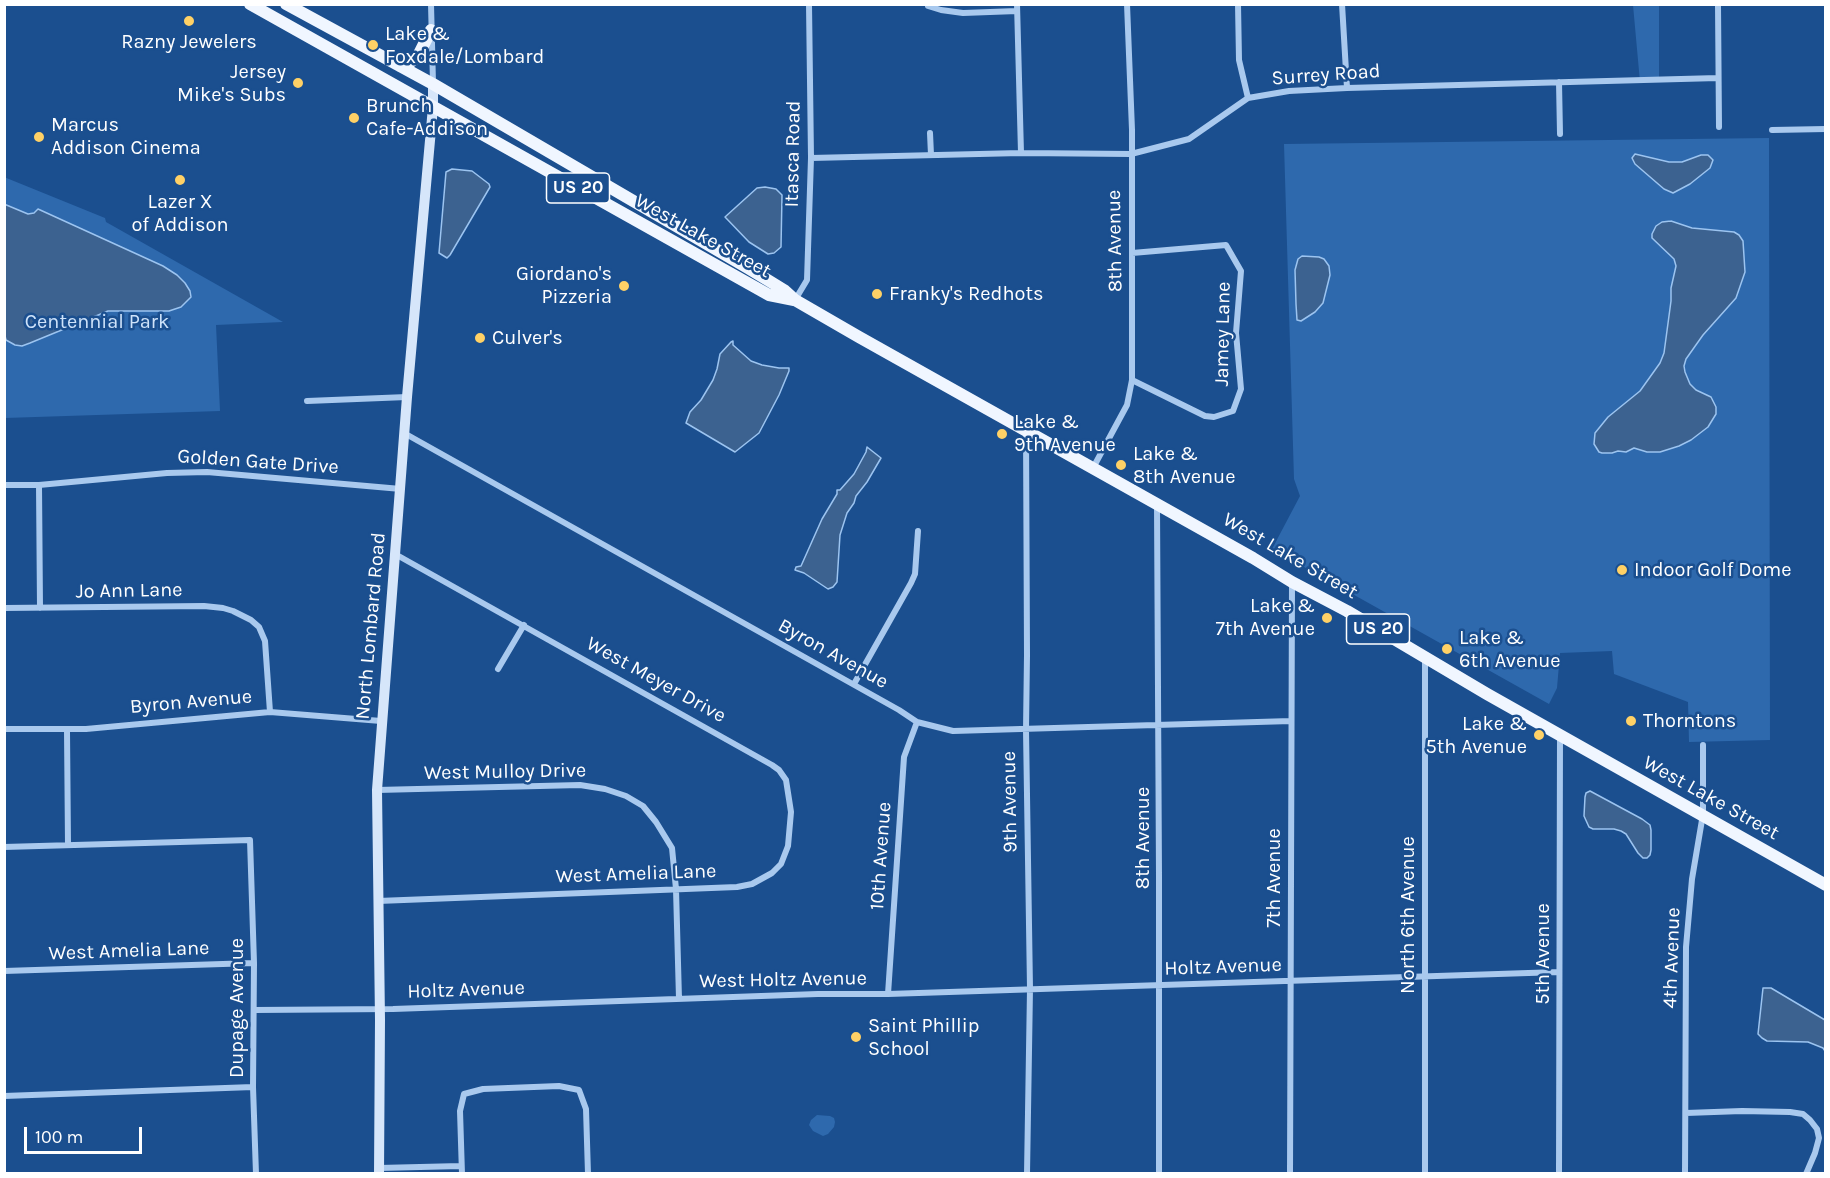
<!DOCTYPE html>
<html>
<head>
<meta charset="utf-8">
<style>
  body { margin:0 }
  #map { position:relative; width:1830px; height:1178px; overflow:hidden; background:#1b4f8f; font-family:Karla,sans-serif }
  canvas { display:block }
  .frame { position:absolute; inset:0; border:6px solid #fff; pointer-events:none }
  .scale { position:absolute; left:24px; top:1127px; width:118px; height:27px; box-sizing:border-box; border:3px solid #fff; border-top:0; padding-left:8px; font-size:18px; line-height:21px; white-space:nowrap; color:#fff; -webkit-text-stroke:4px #1b4f8f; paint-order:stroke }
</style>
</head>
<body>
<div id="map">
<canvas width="1830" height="1178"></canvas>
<div class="frame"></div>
<div class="scale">100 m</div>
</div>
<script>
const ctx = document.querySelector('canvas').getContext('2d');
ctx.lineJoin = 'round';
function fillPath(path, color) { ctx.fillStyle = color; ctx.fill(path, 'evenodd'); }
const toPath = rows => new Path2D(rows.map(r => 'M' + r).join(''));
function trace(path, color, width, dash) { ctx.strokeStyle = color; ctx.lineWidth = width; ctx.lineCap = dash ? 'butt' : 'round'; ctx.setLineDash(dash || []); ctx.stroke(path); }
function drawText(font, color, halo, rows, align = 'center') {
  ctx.font = font + ' Karla,sans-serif'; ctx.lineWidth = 5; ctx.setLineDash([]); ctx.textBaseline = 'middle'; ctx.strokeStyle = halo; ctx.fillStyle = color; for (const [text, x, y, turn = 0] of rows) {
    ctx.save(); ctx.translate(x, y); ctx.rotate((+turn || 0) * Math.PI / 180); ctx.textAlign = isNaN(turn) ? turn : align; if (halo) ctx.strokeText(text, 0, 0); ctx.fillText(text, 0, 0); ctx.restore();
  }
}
const green = toPath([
  [1633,5,1659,5,1659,82,1640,82],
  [1769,138,1770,740,1689,742,1688,702,1614,674,1612,651,1560,653,1557,688,1549,704,1272,549,1300,496,1294,479,1284,144],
  [4,177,105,218,106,222,283,322,216,325,220,411,5,418],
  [817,1115,830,1116,834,1118,835,1122,834,1127,828,1134,823,1136,813,1131,809,1125,811,1120]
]);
const water = toPath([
  [1635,154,1669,162,1682,162,1701,155,1708,155,1713,160,1710,168,1690,184,1673,193,1664,189,1635,164,1632,158,1635,154],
  [452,169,472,171,489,184,490,187,450,255,447,258,439,253,446,172,452,169],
  [765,187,776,189,782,195,781,247,774,253,768,254,749,242,725,217,757,188,765,187],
  [4,204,28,214,34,213,38,209,163,266,177,275,185,283,190,291,191,297,181,307,169,311,108,311,30,343,22,346,15,345,6,340,5,336,4,204],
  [1671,221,1692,228,1734,232,1739,235,1743,241,1745,272,1736,298,1703,335,1686,359,1684,366,1685,372,1690,384,1696,390,1711,397,1716,407,1716,414,1708,427,1691,440,1679,446,1660,452,1647,452,1634,448,1626,452,1618,451,1612,453,1602,453,1599,452,1594,444,1595,433,1608,417,1640,391,1660,363,1664,353,1671,301,1671,288,1676,266,1674,259,1652,238,1652,234,1656,226,1662,222,1671,221],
  [1302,256,1319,257,1324,259,1329,266,1330,275,1323,303,1315,312,1301,321,1297,320,1296,304,1295,270,1298,259,1302,256],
  [733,341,733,345,751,361,762,365,779,368,789,368,789,371,779,395,759,433,735,452,686,423,690,412,701,400,713,380,717,369,720,354,731,342,733,341],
  [867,447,881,458,867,482,856,496,854,503,847,513,840,535,837,582,833,587,828,589,804,573,795,570,796,567,801,566,822,519,837,494,837,490,840,490,854,474,866,452,867,447],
  [1590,791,1642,819,1650,825,1651,830,1651,850,1650,855,1647,858,1643,858,1638,853,1626,834,1621,831,1614,829,1593,829,1589,827,1584,816,1585,797,1586,793,1590,791],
  [1763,988,1771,988,1825,1020,1825,1051,1823,1048,1808,1042,1767,1041,1762,1038,1758,1034,1763,988]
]);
const street = toPath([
  [431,4,433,83],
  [1017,4,1021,153],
  [1238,4,1239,60,1248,98],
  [1342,4,1347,88],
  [1718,4,1719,127],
  [928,6,941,10,963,13,1017,11],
  [1559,82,1560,134],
  [1772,130,1826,129],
  [930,133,931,155],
  [811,158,1021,153,1131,154,1189,139,1248,98,1289,91,1347,88,1718,78],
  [1132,253,1226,245,1241,271,1236,333,1241,389,1233,411,1214,417,1205,416,1132,380],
  [795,300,807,280,811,158,809,4],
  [307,401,407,397],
  [1026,430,1027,655,1026,730,1030,989,1027,1174],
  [404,433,899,710,917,722,953,731,1291,721],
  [1093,468,1127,405,1132,380,1132,130,1127,4],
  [4,485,39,485,167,473,207,472,401,489],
  [39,485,40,608],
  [1157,505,1159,877,1159,1174],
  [4,608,204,606,223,608,233,611,251,620,259,627,265,641,270,712],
  [498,669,524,625],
  [854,684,911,583,915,574,918,531],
  [4,729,86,729,270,712,381,721],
  [67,730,68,845],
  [377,790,580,785,605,789,626,796,643,806,656,822,672,848,676,889,679,999],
  [4,847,250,840,254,963,253,1087,256,1174],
  [378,901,737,887,752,884,772,873,781,864,788,846,791,812,786,780,779,770,772,765,395,554],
  [4,971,254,963],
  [888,994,904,757,917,722],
  [254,1010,393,1009,818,994,888,994,1559,972],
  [4,1096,253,1087],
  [1686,1113,1742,1111,1790,1112,1803,1114,1810,1120,1817,1129,1819,1138,1815,1153,1806,1174],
  [379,1168,461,1166],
  [462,1174,460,1111,464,1094,483,1089,559,1086,579,1090,586,1109,588,1174],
  [1290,1174,1292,583],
  [1425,1174,1425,658],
  [1559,1174,1560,736],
  [1685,1174,1686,947,1692,879,1703,814,1703,745]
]);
const secondary = toPath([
  [379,1174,380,1020,377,790,407,397,433,107,433,84]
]);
const primary = toPath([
  [250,4,769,295,794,300],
  [286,4,433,84,748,268,784,290,795,300,859,337,1253,558,1292,582,1347,611,1487,694,1826,885],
  [400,66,408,64,418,56,431,30]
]);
const markers = [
  [189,21,6,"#ffd166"],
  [373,45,6,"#ffd166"],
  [298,83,6,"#ffd166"],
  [354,118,6,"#ffd166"],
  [39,137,6,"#ffd166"],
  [180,180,6,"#ffd166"],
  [624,286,6,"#ffd166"],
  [877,294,6,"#ffd166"],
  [480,338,6,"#ffd166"],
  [1002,434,6,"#ffd166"],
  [1121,465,6,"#ffd166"],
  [1622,570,6,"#ffd166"],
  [1327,618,6,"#ffd166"],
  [1447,649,6,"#ffd166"],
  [1631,721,6,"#ffd166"],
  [1539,735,6,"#ffd166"],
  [856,1037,6,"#ffd166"]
];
const shields = [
  [578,188,63],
  [1378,629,63]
];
const shieldNames = [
  ["US 20",578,188],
  ["US 20",1378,629]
];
const poiNames = [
  ["Lake &",385,34],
  ["Foxdale/Lombard",385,57],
  ["Razny Jewelers",189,42,"center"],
  ["Jersey",286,72,"right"],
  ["Mike's Subs",286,95,"right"],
  ["Brunch",366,106],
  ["Cafe-Addison",366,129],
  ["Marcus",51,125],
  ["Addison Cinema",51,148],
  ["Lazer X",180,202,"center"],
  ["of Addison",180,225,"center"],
  ["Giordano's",612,274,"right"],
  ["Pizzeria",612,297,"right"],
  ["Franky's Redhots",889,294],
  ["Culver's",492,338],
  ["Lake &",1014,422],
  ["9th Avenue",1014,445],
  ["Lake &",1133,454],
  ["8th Avenue",1133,477],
  ["Indoor Golf Dome",1634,570],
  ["Lake &",1315,606,"right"],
  ["7th Avenue",1315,629,"right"],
  ["Lake &",1459,638],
  ["6th Avenue",1459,661],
  ["Thorntons",1643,721],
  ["Lake &",1527,724,"right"],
  ["5th Avenue",1527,747,"right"],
  ["Saint Phillip",868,1026],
  ["School",868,1049]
];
const streetNames = [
  ["Surrey Road",1326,75,-4],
  ["Itasca Road",793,154,-89],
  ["West Lake Street",703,236,29],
  ["8th Avenue",1115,241,-91],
  ["Jamey Lane",1223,334,-89],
  ["Golden Gate Drive",258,462,4],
  ["West Lake Street",1290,556,30],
  ["Jo Ann Lane",129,591,-1],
  ["North Lombard Road",371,626,-85],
  ["Byron Avenue",833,654,29],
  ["West Meyer Drive",656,680,29],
  ["Byron Avenue",191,702,-5],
  ["West Mulloy Drive",505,772,-1],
  ["West Lake Street",1711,798,29],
  ["9th Avenue",1010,802,-91],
  ["8th Avenue",1143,838,-90],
  ["10th Avenue",881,856,-86],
  ["West Amelia Lane",636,874,-2],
  ["7th Avenue",1274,878,-90],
  ["North 6th Avenue",1408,915,-90],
  ["West Amelia Lane",129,951,-2],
  ["5th Avenue",1543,954,-90],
  ["4th Avenue",1672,958,-88],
  ["Holtz Avenue",1223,967,-2],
  ["West Holtz Avenue",783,980,-1],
  ["Holtz Avenue",466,990,-2],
  ["Dupage Avenue",237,1008,-90]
];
const parkNames = [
  ["Centennial Park",97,322]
];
fillPath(green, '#2e69ad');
fillPath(water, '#3c6290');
trace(water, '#9cc4f0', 1.5);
trace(street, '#a9c9ee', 6);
trace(secondary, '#d6e6fa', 10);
trace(primary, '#f0f6ff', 12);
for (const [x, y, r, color] of markers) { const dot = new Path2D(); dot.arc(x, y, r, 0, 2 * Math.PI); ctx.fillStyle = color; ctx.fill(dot); trace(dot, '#1b4f8f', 2); }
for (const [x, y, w] of shields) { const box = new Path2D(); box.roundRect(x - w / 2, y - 15, w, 30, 4.5); ctx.fillStyle = '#1b4f8f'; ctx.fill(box); trace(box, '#fff', 1.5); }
drawText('bold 18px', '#fff', null, shieldNames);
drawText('20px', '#fff', '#1b4f8f', poiNames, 'left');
drawText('20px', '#fff', '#1b4f8f', streetNames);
drawText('20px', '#cfe3fa', '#1b4f8f', parkNames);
</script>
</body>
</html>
